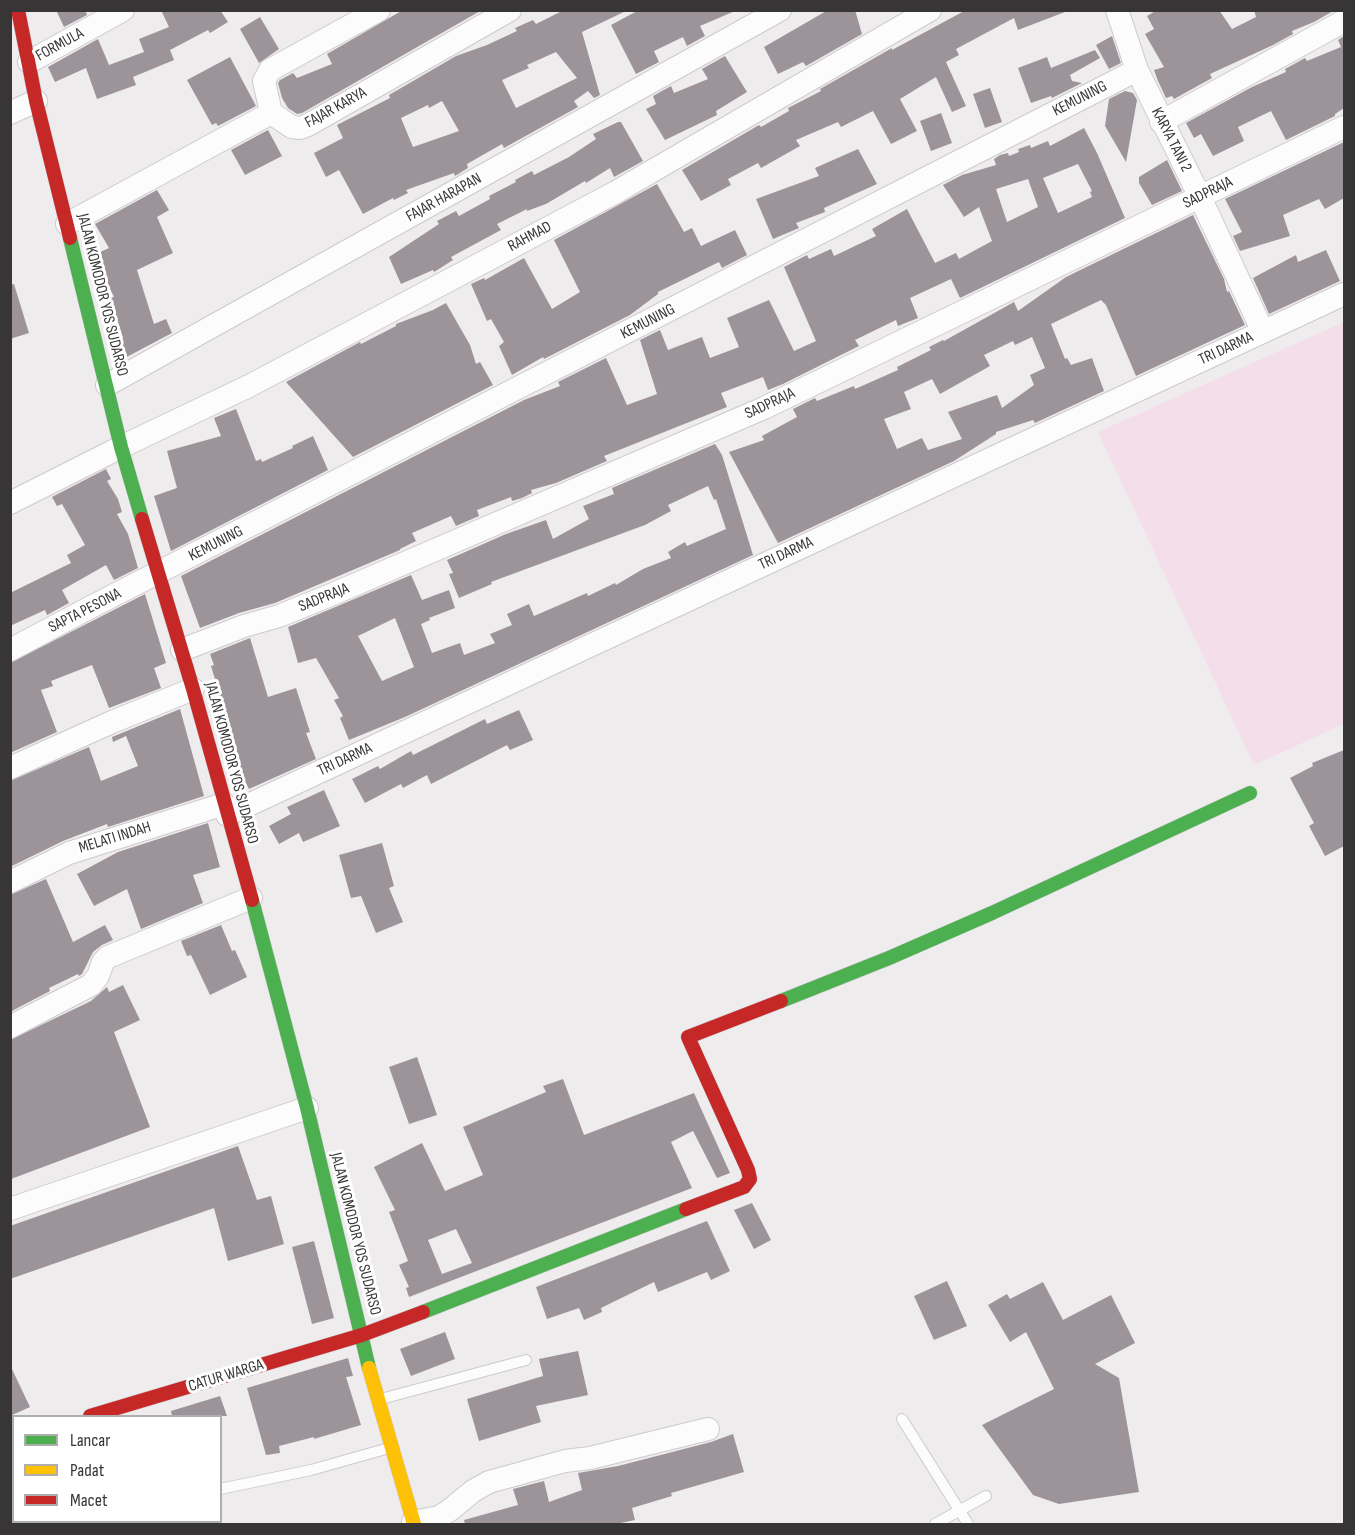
<!DOCTYPE html>
<html>
<head>
<meta charset="utf-8">
<style>
  body { margin:0 }
  #map { position:relative; width:1355px; height:1535px; overflow:hidden; background:#efecee; font-family:"Sofia Sans Condensed",sans-serif }
  canvas { display:block }
  .frame { position:absolute; inset:0; border:12px solid #373536; pointer-events:none }
  .legend { position:absolute; left:12px; top:1415px; width:210px; height:108px; box-sizing:border-box; background:#fff; border:2px solid #afaeaf; margin:0; padding:8px 10px; list-style:none; font-size:18px; color:#373536 }
  .legend li { display:flex; align-items:center; gap:12px; height:30px }
  .legend b { width:30px; border:2px solid #afaeaf }
</style>
</head>
<body>
<div id="map">
<canvas width="1355" height="1535"></canvas>
<div class="frame"></div>
<ul class="legend">
<li><b style="height:8px;background:#4caf50"></b>Lancar</li>
<li><b style="height:8px;background:#ffc107"></b>Padat</li>
<li><b style="height:8px;background:#c62828"></b>Macet</li>
</ul>
</div>
<script>
const ctx = document.querySelector('canvas').getContext('2d');
ctx.lineJoin = 'round';
function fillPath(path, color) { ctx.fillStyle = color; ctx.fill(path, 'evenodd'); }
const toPath = rows => new Path2D(rows.map(r => 'M' + r).join(''));
function trace(path, color, width, dash) { ctx.strokeStyle = color; ctx.lineWidth = width; ctx.lineCap = dash ? 'butt' : 'round'; ctx.setLineDash(dash || []); ctx.stroke(path); }
function drawText(font, color, halo, rows, align = 'center') {
  ctx.font = font + ' "Sofia Sans Condensed",sans-serif'; ctx.lineWidth = 6; ctx.setLineDash([]); ctx.textBaseline = 'middle'; ctx.strokeStyle = halo; ctx.fillStyle = color; for (const [text, x, y, turn = 0] of rows) {
    ctx.save(); ctx.translate(x, y); ctx.rotate((+turn || 0) * Math.PI / 180); ctx.textAlign = isNaN(turn) ? turn : align; if (halo) ctx.strokeText(text, 0, 0); ctx.fillText(text, 0, 0); ctx.restore();
  }
}
const green = toPath([
  [1344,322,1344,724,1254,765,1098,432]
]);
const building = toPath([
  [56,10,85,10,87,15,64,27],
  [161,10,220,10,228,22,210,33,208,30,170,50,174,60,133,77,136,85,97,99,86,68,55,82,48,67,98,39,109,65,144,52,139,39,169,27],
  [403,10,482,10,302,113,297,114,288,108,282,98,278,83,280,80,293,73,297,78,332,64,327,54],
  [564,10,628,10,582,32,600,95,594,98,588,91,574,101,578,107,504,148,502,144,467,164,468,168,455,176,454,173,406,190,408,193,394,200,393,198,363,214,339,170,326,177,314,153,343,138,337,125,390,98,389,95,456,56,487,45,517,31,515,28,533,20,536,24],
  [556,52,577,78,516,108,502,80,529,68,527,65],
  [442,101,459,131,413,147,401,118,428,105,429,108],
  [639,10,735,10,735,11,700,26,705,36,687,46,683,37,654,51,659,62,636,74,611,25],
  [828,10,855,10,862,34,806,66,803,62,778,74,764,47],
  [966,10,1064,10,1065,12,1018,30,1014,18,956,49,959,55,946,62,966,106,952,112,936,77,900,99,917,131,891,144,873,111,841,127,838,122,796,140,800,146,761,168,758,163,728,179,731,185,701,201,682,170,759,125,761,127,789,111,788,108,821,91,820,89,892,48,892,50],
  [1157,10,1219,10,1232,29,1256,17,1254,10,1335,10,1314,22,1292,31,1293,34,1273,45,1210,74,1212,78,1174,99,1172,96,1166,98,1158,81,1154,70,1164,67,1145,34,1154,29,1147,16],
  [260,17,279,49,259,63,240,29],
  [1112,36,1121,63,1109,69,1096,45],
  [1344,36,1344,108,1335,114,1335,116,1286,140,1271,111,1238,127,1244,141,1213,156,1201,134,1194,138,1186,123,1252,87,1286,72,1285,69,1305,58,1307,61,1341,47,1338,40],
  [1095,50,1100,58,1070,75,1072,81,1082,83,1052,98,1051,96,1031,103,1018,68,1047,57,1051,68],
  [725,56,747,92,716,111,717,115,665,140,646,109,656,104,653,96,671,86,674,93,708,79,702,69],
  [230,57,256,106,218,126,216,123,212,125,187,80],
  [990,88,1002,122,985,128,973,94],
  [1125,91,1133,93,1137,100,1126,162,1105,126,1109,99],
  [941,113,952,143,931,151,920,121],
  [618,122,621,122,643,161,614,177,610,168,586,183,585,181,546,204,527,211,527,209,497,224,501,230,451,257,453,260,434,272,433,270,401,284,389,257,439,224,437,221,456,211,459,216,490,199,489,196,516,182,515,180,532,171,534,175,569,157,596,139,593,134],
  [1084,128,1097,153,1125,218,960,298,951,279,910,298,918,318,898,326,896,320,855,340,859,346,783,384,768,390,763,377,721,393,727,407,604,456,607,461,556,483,531,490,532,493,522,498,512,501,511,497,477,510,479,516,456,526,451,516,412,533,416,541,400,549,400,550,275,603,239,613,200,628,181,576,524,400,560,386,558,382,606,358,627,405,657,394,640,340,660,330,668,350,702,337,710,358,739,347,727,318,769,300,794,351,816,341,784,267,807,255,809,259,831,249,834,256,876,236,872,229,907,209,935,263,956,253,959,259,992,241,979,207,964,217,943,185,962,175,996,165,994,159,1000,155,1008,153,1009,156,1019,152,1018,149,1030,145,1031,148,1048,141,1050,146],
  [1078,164,1092,191,1090,192,1092,197,1058,213,1043,178],
  [1028,179,1038,207,1007,222,996,189],
  [268,130,282,156,245,175,231,150],
  [1344,142,1344,198,1325,209,1319,199,1283,215,1290,236,1240,251,1233,236,1242,232,1225,199],
  [858,149,877,184,824,208,825,212,796,223,799,228,773,239,756,199,819,176,815,168],
  [1167,160,1182,191,1152,205,1139,183,1139,177],
  [657,184,684,232,692,228,701,246,735,230,747,255,722,268,719,262,658,292,658,294,630,315,544,359,543,357,512,375,499,346,504,342,491,319,487,321,471,284,484,278,485,280,524,258,552,309,580,292,554,240],
  [157,190,169,210,157,217,173,253,137,270,154,324,166,319,172,333,121,360,114,342,123,338,111,298,114,297,94,255,109,248,95,224],
  [1193,215,1224,279,1227,292,1229,291,1245,325,1136,376,1106,305,1101,300,1051,324,1065,359,1067,358,1071,365,1092,358,1104,391,1035,423,1033,420,996,432,996,434,954,461,778,543,729,452,764,440,762,436,797,417,793,409,815,398,817,401,854,386,855,389,898,370,897,367,931,350,929,347,943,340,944,341,1014,302,1018,311,1066,277],
  [1032,337,1045,368,1030,375,1034,385,1002,408,997,395,948,412,962,439,928,450,922,438,897,449,884,419,911,409,904,392,932,379,940,394,990,366,984,355,1013,341,1015,345],
  [1326,250,1340,281,1269,314,1253,278,1296,255,1298,262],
  [14,284,29,333,10,339,10,285],
  [446,303,470,345,476,364,480,362,493,385,353,457,286,382,360,342,361,344,396,326,396,324,433,310],
  [236,409,256,461,261,459,262,462,293,448,292,446,313,436,328,470,171,551,154,496,177,488,167,451,221,436,214,418],
  [715,444,722,455,753,555,405,717,349,740,340,718,343,716,334,700,339,698,316,658,298,663,288,627,411,575,422,600,449,590,455,608,429,618,430,620,421,624,432,653,460,643,464,655,495,643,490,634,512,625,507,614,529,604,534,616,587,593,588,596,615,583,616,585,643,569,671,558,668,552,685,542,687,546,726,529,716,499,714,500,708,486,668,505,671,511,645,525,526,569,491,582,492,584,459,598,449,574,453,573,447,560,506,534,546,520,553,539,589,519,583,506,614,494,612,488],
  [395,618,414,667,382,681,358,636],
  [106,469,111,479,107,481,118,499,122,512,117,514,128,534,138,568,114,580,106,565,62,590,69,603,47,615,45,610,10,626,10,593,71,563,67,555,85,545,62,504,57,506,52,497],
  [145,594,166,663,154,668,161,688,109,708,92,665,51,681,53,686,41,690,57,732,10,753,10,663],
  [250,638,268,697,296,688,310,732,306,733,316,759,249,789,234,760,239,758,211,666,214,665,210,654],
  [180,709,204,796,108,827,107,824,63,841,10,867,10,781,89,747,101,781,138,766,126,736,113,742,112,737],
  [519,710,533,740,510,750,507,745,431,784,427,775,403,788,401,784,365,803,352,779,378,766,380,769,411,751,413,755,485,719,487,724],
  [1344,750,1344,846,1325,856,1309,826,1314,823,1290,778,1313,766,1312,763],
  [324,790,340,826,303,842,299,833,279,844,269,826,291,814,287,807],
  [208,823,220,867,193,875,203,903,141,929,127,889,94,906,77,874,118,852],
  [382,843,394,886,389,888,403,922,376,933,361,896,351,898,339,855],
  [46,879,73,942,105,925,113,940,102,945,93,952,82,974,79,976,78,974,49,988,50,991,10,1012,10,895],
  [221,925,232,951,235,950,247,977,210,995,191,955,187,956,181,941],
  [123,985,140,1020,114,1032,150,1127,11,1179,10,1040,91,1001,107,987,109,992],
  [417,1057,437,1115,409,1124,389,1067],
  [563,1079,584,1135,694,1093,730,1173,717,1178,693,1131,671,1142,692,1188,409,1297,406,1288,409,1287,399,1265,408,1261,389,1212,395,1210,374,1167,422,1143,445,1191,483,1175,463,1127,546,1092,543,1086],
  [456,1229,472,1263,442,1274,428,1240],
  [238,1146,257,1200,271,1196,284,1244,228,1261,214,1208,10,1279,10,1226],
  [752,1203,771,1240,754,1249,734,1210],
  [707,1221,730,1271,711,1280,707,1272,658,1292,654,1282,601,1308,602,1312,584,1320,579,1308,547,1319,536,1287],
  [314,1241,334,1318,312,1324,292,1247],
  [947,1281,967,1326,934,1340,914,1296],
  [1043,1282,1063,1320,1111,1295,1135,1343,1095,1364,1119,1378,1139,1492,1059,1504,1033,1495,982,1425,1054,1389,1026,1332,1010,1342,988,1305,1007,1294,1010,1299],
  [445,1332,455,1359,411,1376,400,1349],
  [578,1351,588,1395,536,1406,541,1422,479,1441,467,1399,543,1376,539,1359],
  [348,1358,353,1376,346,1377,361,1425,314,1439,314,1437,279,1446,280,1453,266,1455,247,1388],
  [10,1365,30,1407,10,1416],
  [220,1396,227,1416,172,1416,171,1411],
  [733,1434,744,1472,671,1493,672,1496,632,1508,635,1520,616,1524,465,1524,464,1520,518,1505,513,1489,544,1481,549,1502,582,1490,578,1473,618,1466,711,1442]
]);
const lane = toPath([
  [381,1399,526,1360],
  [902,1419,968,1524],
  [220,1489,311,1470,389,1448],
  [207,1522,208,1524],
  [74,1524,80,1522],
  [935,1524,986,1496]
]);
const street = toPath([
  [1117,10,1137,70,1200,197,1263,332],
  [29,62,123,10],
  [10,113,36,101],
  [271,113,264,81,270,70,379,10],
  [1161,122,1344,21],
  [67,224,271,113,292,127,300,128,308,125,510,10],
  [107,385,780,10],
  [10,503,121,447,249,386,616,192,930,10],
  [10,650,87,609,1137,70],
  [182,650,244,626,279,616,333,594,764,408,1344,127],
  [10,768,112,722,193,689],
  [227,815,1344,294],
  [10,882,69,853,224,804],
  [10,1027,91,985,98,976,103,962,108,957,251,898],
  [10,1209,307,1108],
  [10,1441,14,1440],
  [413,1522,439,1517,450,1510,473,1491,489,1482,565,1461,590,1458,708,1429]
]);
const fast = toPath([
  [70,238,121,447,142,519],
  [252,900,307,1108,369,1368],
  [781,1001,889,958,992,913,1250,793],
  [423,1312,686,1209]
]);
const slow = toPath([
  [369,1368,414,1524]
]);
const jam = toPath([
  [18,10,36,101,70,238],
  [142,519,193,689,252,900],
  [686,1209,744,1187,750,1179,748,1170,688,1037,781,1001],
  [90,1416,362,1335,423,1312]
]);
const streetNames = [
  ["FORMULA",60,45,-29],
  ["KEMUNING",1080,99,-27],
  ["FAJAR KARYA",336,108,-29],
  ["KARYA TANI 2",1171,140,63],
  ["SADPRAJA",1208,193,-26],
  ["FAJAR HARAPAN",444,198,-29],
  ["RAHMAD",530,237,-28],
  ["JALAN KOMODOR YOS SUDARSO",102,295,76],
  ["KEMUNING",648,322,-27],
  ["TRI DARMA",1226,349,-25],
  ["SADPRAJA",770,404,-25],
  ["KEMUNING",216,544,-27],
  ["TRI DARMA",786,554,-25],
  ["SADPRAJA",324,598,-22],
  ["SAPTA PESONA",85,611,-27],
  ["TRI DARMA",345,760,-25],
  ["JALAN KOMODOR YOS SUDARSO",231,763,75],
  ["MELATI INDAH",115,838,-17],
  ["JALAN KOMODOR YOS SUDARSO",355,1234,76],
  ["CATUR WARGA",226,1376,-17]
];
fillPath(green, '#f3deea');
fillPath(building, '#9c9499');
trace(lane, '#cccacc', 12);
trace(street, '#cccacc', 24);
trace(fast, '#cccacc', 15);
trace(slow, '#cccacc', 15);
trace(jam, '#cccacc', 15);
trace(lane, '#fdfcfc', 10);
trace(street, '#fdfcfc', 22);
trace(fast, '#4caf50', 14);
trace(slow, '#ffc107', 14);
trace(jam, '#c62828', 14);
drawText('16px', '#373536', '#fff', streetNames);
</script>
</body>
</html>
